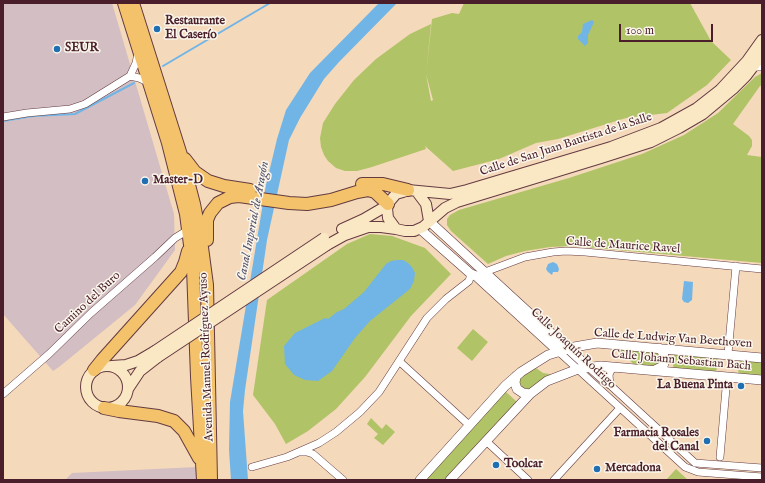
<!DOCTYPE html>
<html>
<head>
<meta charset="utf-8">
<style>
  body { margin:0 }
  #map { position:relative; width:765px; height:483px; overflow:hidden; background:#f4d9bb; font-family:"IM FELL English",serif }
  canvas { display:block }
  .frame { position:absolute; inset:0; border:4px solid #4a1f2b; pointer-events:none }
  .scale { position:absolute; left:619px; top:24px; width:94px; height:18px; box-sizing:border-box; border:2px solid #4a1f2b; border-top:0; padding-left:5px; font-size:12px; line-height:14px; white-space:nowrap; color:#4a1f2b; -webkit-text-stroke:3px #fbf7ec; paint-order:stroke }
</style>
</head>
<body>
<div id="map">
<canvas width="765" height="483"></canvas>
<div class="frame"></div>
<div class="scale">100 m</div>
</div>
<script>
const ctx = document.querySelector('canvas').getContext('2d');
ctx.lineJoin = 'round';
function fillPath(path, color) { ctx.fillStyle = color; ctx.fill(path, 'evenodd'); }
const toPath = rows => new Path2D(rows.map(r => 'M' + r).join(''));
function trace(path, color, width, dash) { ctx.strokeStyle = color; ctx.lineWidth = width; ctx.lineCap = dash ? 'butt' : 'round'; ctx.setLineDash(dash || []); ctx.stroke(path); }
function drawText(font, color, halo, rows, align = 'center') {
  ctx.font = font + ' "IM FELL English",serif'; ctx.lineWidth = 3; ctx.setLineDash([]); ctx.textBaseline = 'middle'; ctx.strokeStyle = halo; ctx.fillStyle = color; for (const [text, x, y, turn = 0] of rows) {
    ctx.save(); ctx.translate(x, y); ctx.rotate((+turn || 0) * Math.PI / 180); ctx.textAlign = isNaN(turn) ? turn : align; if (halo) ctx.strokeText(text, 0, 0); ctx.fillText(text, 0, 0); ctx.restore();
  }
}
const industrial = toPath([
  [3,3,112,3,174,214,175,250,135,305,59,367,53,371,3,314],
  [197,467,198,480,65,480,72,473]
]);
const green = toPath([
  [464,3,690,3,711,41,731,60,707,85,667,113,626,118,558,139,536,143,499,159,453,171,425,146,426,149,372,167,357,171,345,171,336,168,328,161,324,155,321,147,320,138,323,123,335,104,354,80,376,59,410,34,431,24,426,74,431,101,433,100,426,74,432,19,452,13,459,14],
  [762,73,762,85,760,86,733,124,749,136,752,140,752,146,747,155,762,157,762,263,573,246,550,247,525,251,506,256,488,264,451,231,447,225,447,219,450,215,459,210,569,178,642,154,684,135,718,113,755,77],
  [370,234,392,236,425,248,451,274,411,316,365,377,336,409,308,431,286,444,275,424,253,395,267,300,347,244],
  [473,329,488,342,472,361,457,348],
  [605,346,655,350,661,355,660,366,636,367,625,355],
  [674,352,718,356,716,374,673,370],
  [740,357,762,359,762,378,738,375],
  [533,366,543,373,555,375,531,390,522,391,518,377],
  [505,391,517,402,447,480,423,480],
  [371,418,382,429,386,424,395,432,383,445,374,438,378,434,367,424],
  [676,469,688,480,666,480]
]);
const water = toPath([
  [379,3,397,3,339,62,324,79,300,118,289,140,267,240,245,390,243,411,248,480,231,480,229,450,230,402,266,185,277,139,286,110,310,73],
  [592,20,594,22,588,35,588,43,585,46,578,39,578,36,582,32,583,24],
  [397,260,403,260,408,263,412,267,415,273,414,281,410,289,370,321,355,338,332,371,318,381,305,380,294,375,285,364,284,346,295,333,325,318,328,319,337,312,344,309,364,292,386,264,391,261],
  [553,262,557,264,559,269,558,272,553,272,552,275,548,272,546,269,548,264],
  [684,281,693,282,692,300,688,303,684,302,682,299]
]);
const stream = toPath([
  [163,66,270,3],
  [3,121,33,116,75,114,134,83]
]);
const minor = toPath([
  [753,67,762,67],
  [130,76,139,78,148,82],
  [3,117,27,113,70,109,85,104,130,76,136,63,138,53],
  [485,272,525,257,553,252,566,251,585,252,762,269],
  [559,352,685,467,698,472,762,477],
  [728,354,736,266],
  [399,361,469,425],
  [588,367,605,382,610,385,695,463,762,468],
  [610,385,609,375,611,370,616,367],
  [3,394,49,354,91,313,155,257,175,238,188,230],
  [486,441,528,480],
  [300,452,307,452,313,454,343,480],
  [720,457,727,377],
  [252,467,287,457,319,443,336,432,360,412,379,392,427,318,446,299,469,281,471,274],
  [554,480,620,408]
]);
const tertiary = toPath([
  [429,221,588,367],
  [420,229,471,274,476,276,559,352],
  [655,370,663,366,665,360,663,353,659,348],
  [516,376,515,383,517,389,523,393,530,394],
  [420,480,505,386,521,372,548,355,574,347,597,343,762,358],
  [450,480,530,394,547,381,578,369,601,366,762,380]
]);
const secondary = toPath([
  [762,40,747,61,720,90,697,108,661,128,611,147,467,190,450,194,408,190,403,192,396,194,390,201,387,208,388,218,396,229,405,231,414,231,423,227,445,208,457,202,601,158,651,142,679,128,703,114,733,89,746,76,762,55],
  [417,192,426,204,429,221],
  [342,229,364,219,388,205],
  [327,245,345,235,368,227,381,227,396,229],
  [112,366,126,365,138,361,155,351],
  '86 387a21 21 0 1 1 42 0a21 21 0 1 1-42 0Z',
  [128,389,140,371,158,357]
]);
const trunk = toPath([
  [124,3,168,143,186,214,193,268,197,377,203,480],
  [133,3,182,158,194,204,201,240,207,285,211,480],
  [185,159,195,172,208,181,224,186,250,190],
  [362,184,383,184,408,190],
  [207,240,207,220,210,213,218,203,230,197,239,196,289,203,307,204,331,200,357,192,368,190,375,192,388,204],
  [94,370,102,360,181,272,185,262,188,251],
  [104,408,119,411,158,416,174,421,184,431,199,458]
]);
const secondaryBridge = toPath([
  [155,351,324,238],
  [158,357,327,245]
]);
const markers = [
  [157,29,4,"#1f6fb2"],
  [57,49,4,"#1f6fb2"],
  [145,181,4,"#1f6fb2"],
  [741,386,4,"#1f6fb2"],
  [707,441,4,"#1f6fb2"],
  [496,465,4,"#1f6fb2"],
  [597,469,4,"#1f6fb2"]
];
const poiNames = [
  ["Restaurante",165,22],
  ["El Caserío",165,36],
  ["SEUR",65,49],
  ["Master-D",153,181],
  ["La Buena Pinta",733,386,"right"],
  ["Farmacia Rosales",699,434,"right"],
  ["del Canal",699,448,"right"],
  ["Toolcar",504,465],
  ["Mercadona",605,469]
];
const streetNames = [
  ["Calle de San Juan Bautista de la Salle",566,145,-18],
  ["Calle de Maurice Ravel",623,246,4],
  ["Camino del Buro",88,303,-43],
  ["Calle de Ludwig Van Beethoven",673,339,4],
  ["Calle Joaquín Rodrigo",573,349,43],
  ["Avenida Manuel Rodríguez Ayuso",207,357,-92],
  ["Calle Johann Sebastian Bach",681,361,5]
];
const waterNames = [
  ["Canal Imperial de Aragón",254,221,-79]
];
fillPath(industrial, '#d2bec3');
fillPath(green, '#b0c366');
fillPath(water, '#71b5e7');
trace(stream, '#71b5e7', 2);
trace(minor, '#643b41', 8);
trace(tertiary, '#643b41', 10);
trace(secondary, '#643b41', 12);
trace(trunk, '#643b41', 14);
trace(minor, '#fff', 7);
trace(tertiary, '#fff', 9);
trace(secondary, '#fae7c3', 10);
trace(trunk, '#f3c26a', 12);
trace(secondaryBridge, '#643b41', 12, []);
trace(secondaryBridge, '#fae7c3', 10);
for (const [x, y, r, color] of markers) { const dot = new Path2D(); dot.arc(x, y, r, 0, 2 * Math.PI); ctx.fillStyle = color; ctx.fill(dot); trace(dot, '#fbf7ec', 1.5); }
drawText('bold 12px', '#4a1f2b', '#fbf7ec', poiNames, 'left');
drawText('12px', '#4a1f2b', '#fbf7ec', streetNames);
drawText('italic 13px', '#58546d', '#fbf7ec', waterNames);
</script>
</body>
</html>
